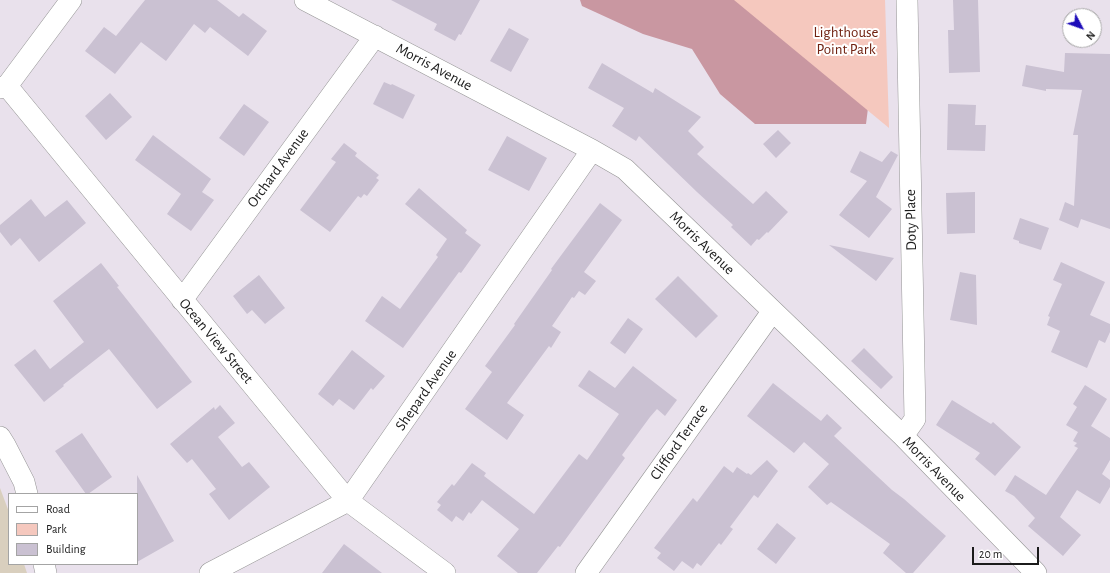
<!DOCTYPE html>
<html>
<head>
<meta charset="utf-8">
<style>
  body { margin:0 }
  #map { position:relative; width:1110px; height:573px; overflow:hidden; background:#e9e1ec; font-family:"Alegreya Sans",sans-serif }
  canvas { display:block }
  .legend { position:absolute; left:8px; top:493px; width:130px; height:72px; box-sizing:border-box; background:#fff; border:1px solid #a4a4a4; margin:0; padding:5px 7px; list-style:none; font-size:12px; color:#1b1b1b }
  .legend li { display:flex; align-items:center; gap:8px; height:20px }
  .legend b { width:20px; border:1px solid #a4a4a4 }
  .north { position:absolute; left:1062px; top:8px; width:40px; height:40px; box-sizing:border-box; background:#fff; border:1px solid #a4a4a4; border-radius:50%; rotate:131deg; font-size:11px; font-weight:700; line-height:16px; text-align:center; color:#1b1b1b }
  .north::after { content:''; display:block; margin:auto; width:14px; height:18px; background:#1d0cb9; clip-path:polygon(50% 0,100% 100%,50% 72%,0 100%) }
  .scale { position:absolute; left:972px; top:547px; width:67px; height:18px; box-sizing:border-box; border:2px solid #1b1b1b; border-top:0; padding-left:5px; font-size:12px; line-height:14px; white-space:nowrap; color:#1b1b1b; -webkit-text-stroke:3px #fff; paint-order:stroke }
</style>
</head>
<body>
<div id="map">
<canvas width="1110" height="573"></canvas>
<ul class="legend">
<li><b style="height:5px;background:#fff"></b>Road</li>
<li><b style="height:11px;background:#f5c8be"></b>Park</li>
<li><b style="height:11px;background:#cac1d2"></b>Building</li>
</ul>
<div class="north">N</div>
<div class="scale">20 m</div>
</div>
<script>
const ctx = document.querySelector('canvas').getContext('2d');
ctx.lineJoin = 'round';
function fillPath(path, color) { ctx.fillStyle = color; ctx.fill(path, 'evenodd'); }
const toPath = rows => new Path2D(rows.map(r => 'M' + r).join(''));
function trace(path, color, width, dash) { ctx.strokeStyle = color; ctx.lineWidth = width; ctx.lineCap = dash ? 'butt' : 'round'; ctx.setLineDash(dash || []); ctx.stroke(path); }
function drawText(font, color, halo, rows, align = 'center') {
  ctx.font = font + ' "Alegreya Sans",sans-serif'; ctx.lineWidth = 4; ctx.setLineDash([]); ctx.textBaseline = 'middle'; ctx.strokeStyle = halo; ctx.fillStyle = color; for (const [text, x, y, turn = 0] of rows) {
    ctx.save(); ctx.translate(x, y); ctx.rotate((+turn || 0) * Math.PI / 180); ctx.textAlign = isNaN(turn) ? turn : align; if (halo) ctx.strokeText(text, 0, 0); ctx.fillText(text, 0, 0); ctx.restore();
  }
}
const forest = toPath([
  [580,0,870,0,872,76,866,124,755,124,720,94,692,49,643,34,582,6]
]);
const wetland = toPath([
  [0,488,9,512,9,564,24,564,27,573,0,573]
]);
const park = toPath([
  [734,0,885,0,889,128]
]);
const building = toPath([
  [145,0,217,0,239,17,243,13,267,31,248,56,210,27,205,33,194,24,166,61,141,42,115,74,85,51,104,27,116,36],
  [391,0,480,0,461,35,459,34,455,41,434,30,437,24],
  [953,0,978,0,980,72,949,73,948,30,954,30],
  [509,28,529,39,511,72,490,61],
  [1065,53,1110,54,1110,229,1081,219,1078,228,1059,220,1065,202,1074,206,1078,135,1073,135,1082,90,1046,89,1046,91,1022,86,1026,65,1064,72],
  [602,63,653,93,655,88,701,117,688,131,704,147,697,154,753,204,766,191,788,212,768,233,767,232,759,240,757,239,751,246,731,227,733,225,697,192,639,136,636,141,612,126,624,108,588,88],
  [384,82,391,85,392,84,415,95,403,119,373,104],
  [110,93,132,117,106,140,85,116],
  [244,104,269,122,244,156,219,138],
  [948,104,976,105,975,125,986,125,985,151,947,150],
  [778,130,791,143,776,158,763,144],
  [153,135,211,179,202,192,214,200,191,231,167,214,181,194,135,160],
  [507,136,547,158,529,191,488,170],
  [344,143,357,153,355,156,379,175,376,178,379,180,367,196,364,194,361,198,358,196,330,232,300,210,336,162,331,159],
  [860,151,882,162,891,151,898,155,876,197,892,209,869,238,839,215,867,181,850,172],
  [419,188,467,230,465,233,481,245,461,273,459,272,403,348,365,321,382,296,400,309,438,257,436,255,447,239,405,204],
  [975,192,975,233,947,234,946,193],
  [31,199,45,217,67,200,86,223,39,262,20,238,11,246,0,232,0,225],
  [600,203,622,220,584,272,596,281,585,295,579,291,574,298,572,297,552,326,561,332,551,348,549,346,507,403,524,415,507,440,465,409,492,372,485,366,515,325,514,324,552,270,551,269,568,246],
  [1020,218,1049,228,1041,250,1019,243,1019,241,1013,239],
  [829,245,894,258,876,281],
  [1061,262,1105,282,1090,315,1110,324,1110,332,1105,343,1099,340,1087,368,1051,352,1060,331,1047,325,1050,317,1048,316,1062,284,1053,280],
  [101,263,119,286,117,287,192,382,157,409,109,349,63,385,64,386,44,402,14,365,35,349,50,369,84,342,53,301],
  [960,272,976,275,977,325,950,320],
  [259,275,285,308,265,324,252,310,247,314,233,296],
  [678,276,718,316,696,338,655,299],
  [628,318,643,329,625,354,610,343],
  [864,348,893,377,881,389,851,361],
  [352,350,385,376,373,390,371,388,354,410,339,399,333,406,318,394],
  [633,366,677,400,665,416,657,409,650,417,622,455,625,458,560,547,558,546,537,573,518,573,497,556,519,529,482,500,471,514,469,512,463,521,456,516,452,522,437,510,441,505,437,502,452,484,454,486,472,463,486,473,484,476,534,514,579,454,587,460,619,414,578,386,589,370,615,388],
  [773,383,821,421,827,414,842,428,834,436,892,490,904,499,946,536,913,573,906,573,883,553,890,544,831,502,827,505,808,487,829,464,804,442,794,453,747,416],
  [1085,385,1107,399,1091,426,1110,438,1110,460,1102,474,1110,480,1110,487,1100,504,1077,490,1060,517,1081,535,1063,556,1028,526,1035,518,1014,496,1005,491,1015,475,1046,495,1078,448,1074,446,1077,443,1073,441,1078,432,1066,425,1077,407,1073,404],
  [952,400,991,424,993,422,1021,447,995,476,975,459,980,453,936,425],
  [220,405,235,423,218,437,242,467,249,462,270,487,229,520,209,494,216,489,192,459,187,463,170,444,214,407,215,410],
  [82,433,112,477,88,494,86,494,55,451],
  [767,460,778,471,758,498,754,495,730,527,733,529,721,545,719,543,701,566,697,563,693,569,682,561,674,571,657,558,661,553,654,548,693,498,697,502,724,466,733,473,737,467,747,474,748,473,751,475],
  [137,475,174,541,137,562],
  [777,523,796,538,776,564,757,549],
  [344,544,382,573,322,573]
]);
const street = toPath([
  [305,0,592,150,625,169,903,436,1036,573],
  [7,86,348,501,445,573],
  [0,88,7,86,71,0],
  [182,300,375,36],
  [903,436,915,419,907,0],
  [0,437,5,445,24,482,27,494],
  [44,564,46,573],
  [210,573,348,501,592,150],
  [586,573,772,312]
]);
const parkNames = [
  ["Lighthouse",846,32],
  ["Point Park",846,49]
];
const streetNames = [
  ["Morris Avenue",434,67,28],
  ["Orchard Avenue",278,168,-54],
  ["Doty Place",911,220,-91],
  ["Morris Avenue",702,243,44],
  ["Ocean View Street",216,341,50],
  ["Shepard Avenue",426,390,-55],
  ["Clifford Terrace",679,442,-55],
  ["Morris Avenue",934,469,46]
];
fillPath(forest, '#c997a1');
fillPath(wetland, '#d9cfbe');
fillPath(park, '#f5c8be');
fillPath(building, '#cac1d2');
trace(street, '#959595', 22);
trace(street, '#fff', 21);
drawText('15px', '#702211', '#fff', parkNames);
drawText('15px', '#1b1b1b', '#fff', streetNames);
</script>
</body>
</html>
